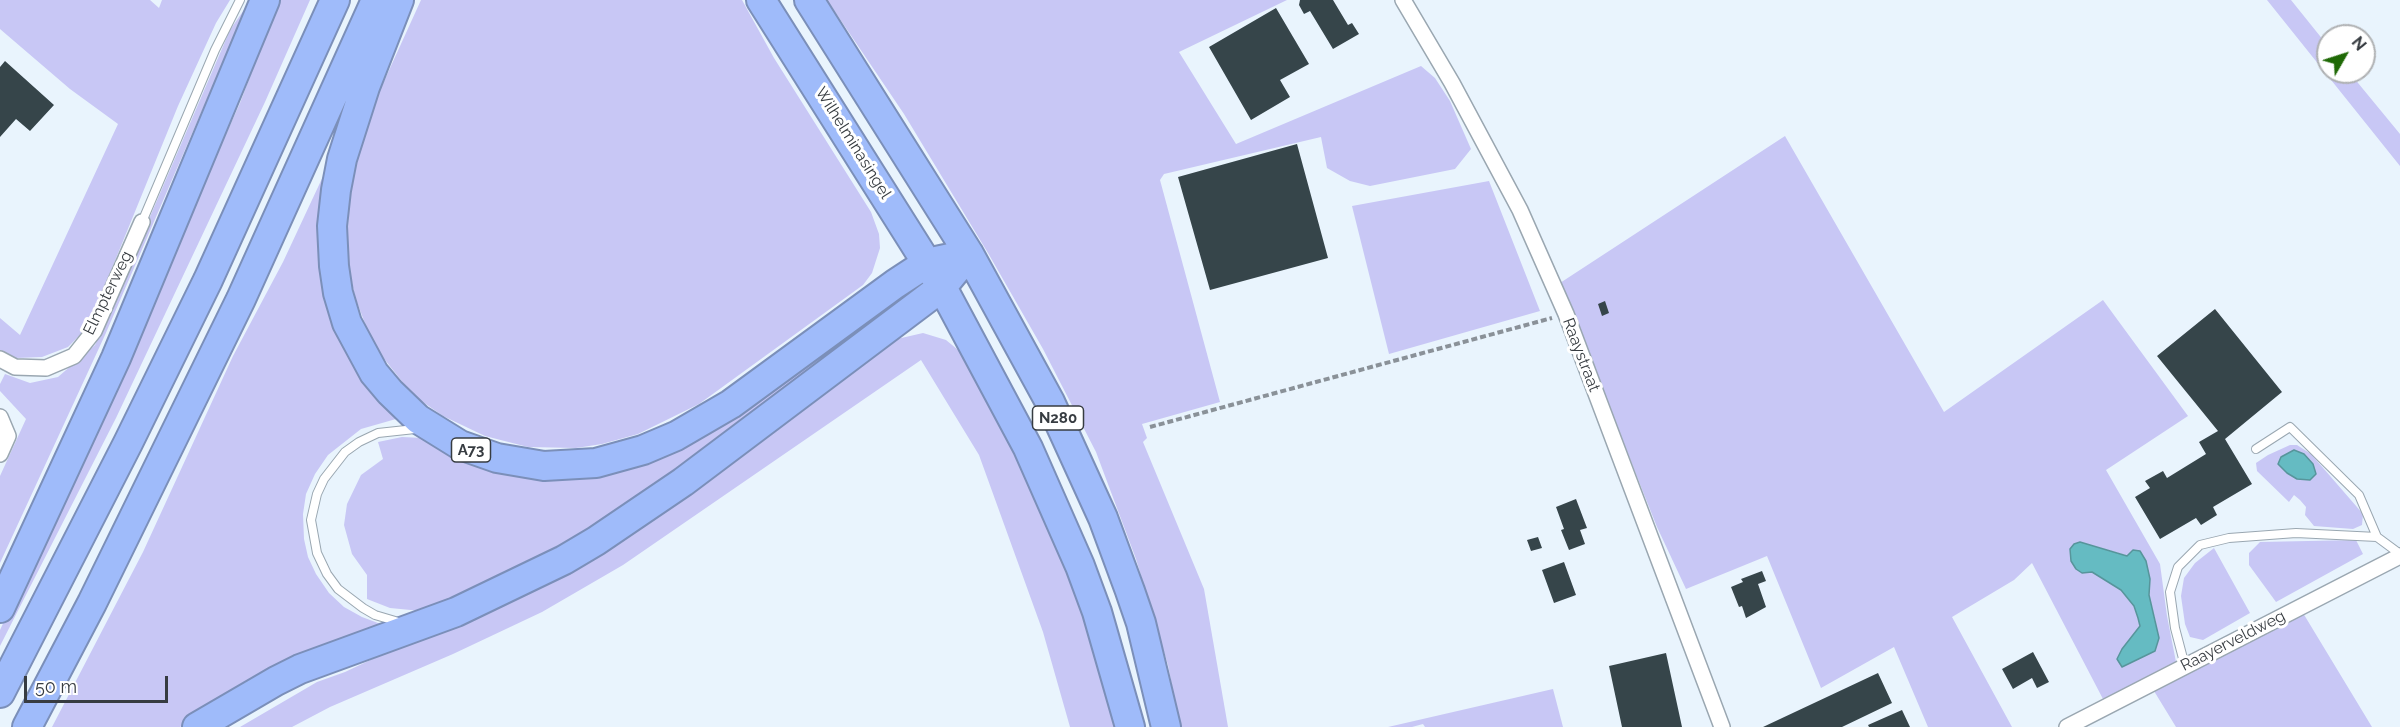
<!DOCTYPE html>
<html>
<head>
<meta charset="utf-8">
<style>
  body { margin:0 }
  #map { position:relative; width:2400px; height:727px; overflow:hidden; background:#e9f4fd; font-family:Raleway,sans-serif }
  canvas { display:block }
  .north { position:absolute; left:2316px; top:24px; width:60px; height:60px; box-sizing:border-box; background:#fff; border:2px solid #afb1b3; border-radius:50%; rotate:51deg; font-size:16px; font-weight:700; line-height:24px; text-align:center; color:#373c41 }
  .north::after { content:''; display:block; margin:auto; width:21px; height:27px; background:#1f6906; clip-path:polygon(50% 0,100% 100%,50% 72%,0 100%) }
  .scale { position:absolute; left:24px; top:676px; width:144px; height:27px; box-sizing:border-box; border:3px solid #373c41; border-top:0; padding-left:8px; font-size:18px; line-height:21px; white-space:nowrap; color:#373c41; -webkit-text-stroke:4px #fff; paint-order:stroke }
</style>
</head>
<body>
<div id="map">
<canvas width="2400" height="727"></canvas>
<div class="north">N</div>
<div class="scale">50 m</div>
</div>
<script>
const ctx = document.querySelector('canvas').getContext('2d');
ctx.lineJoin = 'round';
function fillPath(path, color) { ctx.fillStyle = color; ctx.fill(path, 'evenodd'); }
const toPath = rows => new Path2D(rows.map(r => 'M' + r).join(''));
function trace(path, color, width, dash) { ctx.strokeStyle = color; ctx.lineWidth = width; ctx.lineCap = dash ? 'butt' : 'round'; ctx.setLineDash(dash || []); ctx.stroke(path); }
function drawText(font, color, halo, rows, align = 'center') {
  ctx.font = font + ' Raleway,sans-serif'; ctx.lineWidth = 6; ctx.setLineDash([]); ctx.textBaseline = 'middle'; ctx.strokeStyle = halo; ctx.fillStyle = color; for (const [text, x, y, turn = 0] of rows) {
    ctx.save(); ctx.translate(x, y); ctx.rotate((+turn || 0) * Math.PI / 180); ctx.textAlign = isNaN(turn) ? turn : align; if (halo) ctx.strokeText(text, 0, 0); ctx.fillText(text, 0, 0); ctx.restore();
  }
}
const green = toPath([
  [0,0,150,0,159,8,162,0,230,0,216,23,178,106,88,327,68,347,42,357,16,358,0,350,0,318,20,335,118,124,70,89,0,29],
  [279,0,310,0,265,102,116,418,0,646,0,630,94,427,240,103],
  [421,0,742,0,774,58,871,212,879,234,880,248,872,273,863,285,699,404,638,434,602,444,576,448,528,447,485,436,443,416,420,400,404,384,378,351,369,334,355,297,347,258,349,198,365,123],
  [827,0,1287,0,1179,52,1236,144,1421,66,1435,78,1450,101,1471,149,1455,169,1370,186,1350,181,1327,168,1321,137,1164,174,1160,180,1220,402,1142,424,1147,438,1143,442,1204,589,1228,727,1180,727,1168,665,1136,559,1096,452,1043,349,988,253,904,114],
  [2267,0,2291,0,2328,46,2328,72,2349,72,2400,134,2400,166],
  [248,4,105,335,0,563,0,476,26,419,0,391,0,384,5,374,30,383,58,377,95,345,230,30],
  [1785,136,1944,412,2103,300,2188,416,2106,470,2160,564,2167,616,2176,662,2103,699,2032,563,2014,580,1952,617,2012,727,1928,727,1894,647,1821,688,1767,556,1686,589,1657,527,1560,283],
  [2080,542,2146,561,2150,579,2149,595,2156,623,2155,651,2122,667,2122,649,2140,626,2138,618,2134,606,2121,590,2092,572],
  [340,140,325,251,403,417,361,429,328,455,315,474,306,494,303,514,304,539,308,557,316,574,329,593,344,607,362,617,386,626,255,684,180,727,52,727,143,552,233,356,283,262],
  [1489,181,1540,311,1389,354,1352,206],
  [847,328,854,337,685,464,631,504,528,565,421,611,390,608,367,599,367,575,352,554,344,525,347,504,361,475,383,459,378,442,402,437,423,438,580,476],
  [923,333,946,340,963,354,1028,476,1087,616,1115,727,1070,727,1043,632,979,455,921,360,623,565,542,612,453,654,330,707,292,727,240,727,317,682,345,672,457,619,782,420,897,339],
  [2290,445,2297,445,2311,454,2363,514,2362,525,2353,529,2314,526,2305,515,2306,507,2300,500,2294,495,2289,502,2257,471,2256,463,2268,455],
  [2356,540,2363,554,2276,602,2249,565,2249,553,2260,542],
  [2214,548,2250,613,2203,640,2190,637,2185,624,2181,596,2184,578,2195,563],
  [2303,613,2372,727,2176,727,2154,691],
  [1553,689,1563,727,1425,727,1423,724,1412,727,1388,727]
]);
const water = toPath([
  [2294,450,2304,454,2313,464,2316,474,2310,480,2297,479,2287,473,2278,464,2281,457,2294,450],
  [2080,542,2127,556,2133,550,2140,551,2146,561,2150,579,2149,595,2159,638,2155,651,2122,667,2117,659,2122,649,2140,626,2138,618,2134,606,2121,590,2092,572,2082,573,2076,569,2071,561,2070,549,2074,544,2080,542]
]);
const building = toPath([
  [1300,0,1333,0,1348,25,1352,23,1359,34,1333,49,1310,11,1304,14,1299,5],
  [1276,8,1309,64,1280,80,1290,97,1251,120,1209,47],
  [5,61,54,105,30,131,16,119,0,137,0,67],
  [1297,144,1328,258,1210,290,1178,177],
  [1605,301,1609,313,1602,316,1598,304],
  [2215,309,2282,392,2225,439,2252,484,2213,507,2217,515,2201,525,2196,518,2160,539,2135,497,2150,488,2145,481,2163,471,2167,478,2206,454,2199,442,2218,431,2157,356],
  [1576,499,1587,528,1580,530,1585,544,1569,550,1561,530,1564,529,1556,507],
  [1538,537,1542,548,1531,551,1527,540],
  [1564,562,1576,595,1554,603,1542,570],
  [1762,571,1766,581,1758,584,1766,607,1746,618,1742,606,1739,607,1731,587,1743,582,1741,579],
  [2033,652,2049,682,2037,688,2032,678,2013,689,2002,669],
  [1666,653,1682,727,1622,727,1609,666],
  [1878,673,1892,703,1842,727,1763,727],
  [1902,710,1910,727,1869,727,1868,725]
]);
const path = toPath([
  [1150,427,1552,318]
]);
const lane = toPath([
  [142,222,215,50,240,0],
  [2256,449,2290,427,2359,495,2377,537],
  [402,623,375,615,363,608,338,589,327,574,317,553,311,520,317,494,324,479,345,452,359,442,378,433,415,429],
  [2185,666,2175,628,2170,592,2178,567,2200,545,2229,538,2296,533,2377,537,2400,554]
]);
const street = toPath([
  [1403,0,1452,83,1520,210,1566,314,1722,727],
  [0,359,15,367,46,368,74,356,94,331,142,222],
  [0,417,8,436,0,454],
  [2067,727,2400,556]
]);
const highway = toPath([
  [399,0,365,87,342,159,336,190,332,226,334,266,338,293,347,323,374,373,390,392,418,419,460,445,497,458,544,466,596,463,643,450,676,436,731,404,895,284,927,263,969,254],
  [761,0,942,287,1028,448,1080,566,1097,612,1130,727],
  [809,0,969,254,1050,402,1103,518,1130,591,1141,623,1166,727],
  [0,608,116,358,265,0],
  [0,693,128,443,208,280,335,0],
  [27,727,92,603,241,299,376,0],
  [197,727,276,681,300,669,456,612,564,560,596,541,683,482,942,287,969,254]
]);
const shields = [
  [1058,418,51],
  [471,450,39]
];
const shieldNames = [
  ["N280",1058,418],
  ["A73",471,450]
];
const streetNames = [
  ["Wilhelminasingel",853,143,58],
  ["Elmpterweg",108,293,-64],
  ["Raaystraat",1581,355,69],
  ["Raayerveldweg",2233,641,-27]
];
fillPath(green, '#c8c7f5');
fillPath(water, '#65bbc2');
trace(water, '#57959b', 1.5);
fillPath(building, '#36454a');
trace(lane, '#9aa7b1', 10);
trace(street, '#9aa7b1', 18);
trace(highway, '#7b8fb9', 32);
trace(path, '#8a9198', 4, [6, 3]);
trace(lane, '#fff', 8);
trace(street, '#fff', 15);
trace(highway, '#9fbbfa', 28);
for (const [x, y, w] of shields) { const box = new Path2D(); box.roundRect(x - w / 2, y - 12, w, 24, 4.5); ctx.fillStyle = '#fff'; ctx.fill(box); trace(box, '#373c41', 1.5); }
drawText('bold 15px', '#373c41', null, shieldNames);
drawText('16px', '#373c41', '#fff', streetNames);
</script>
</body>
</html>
